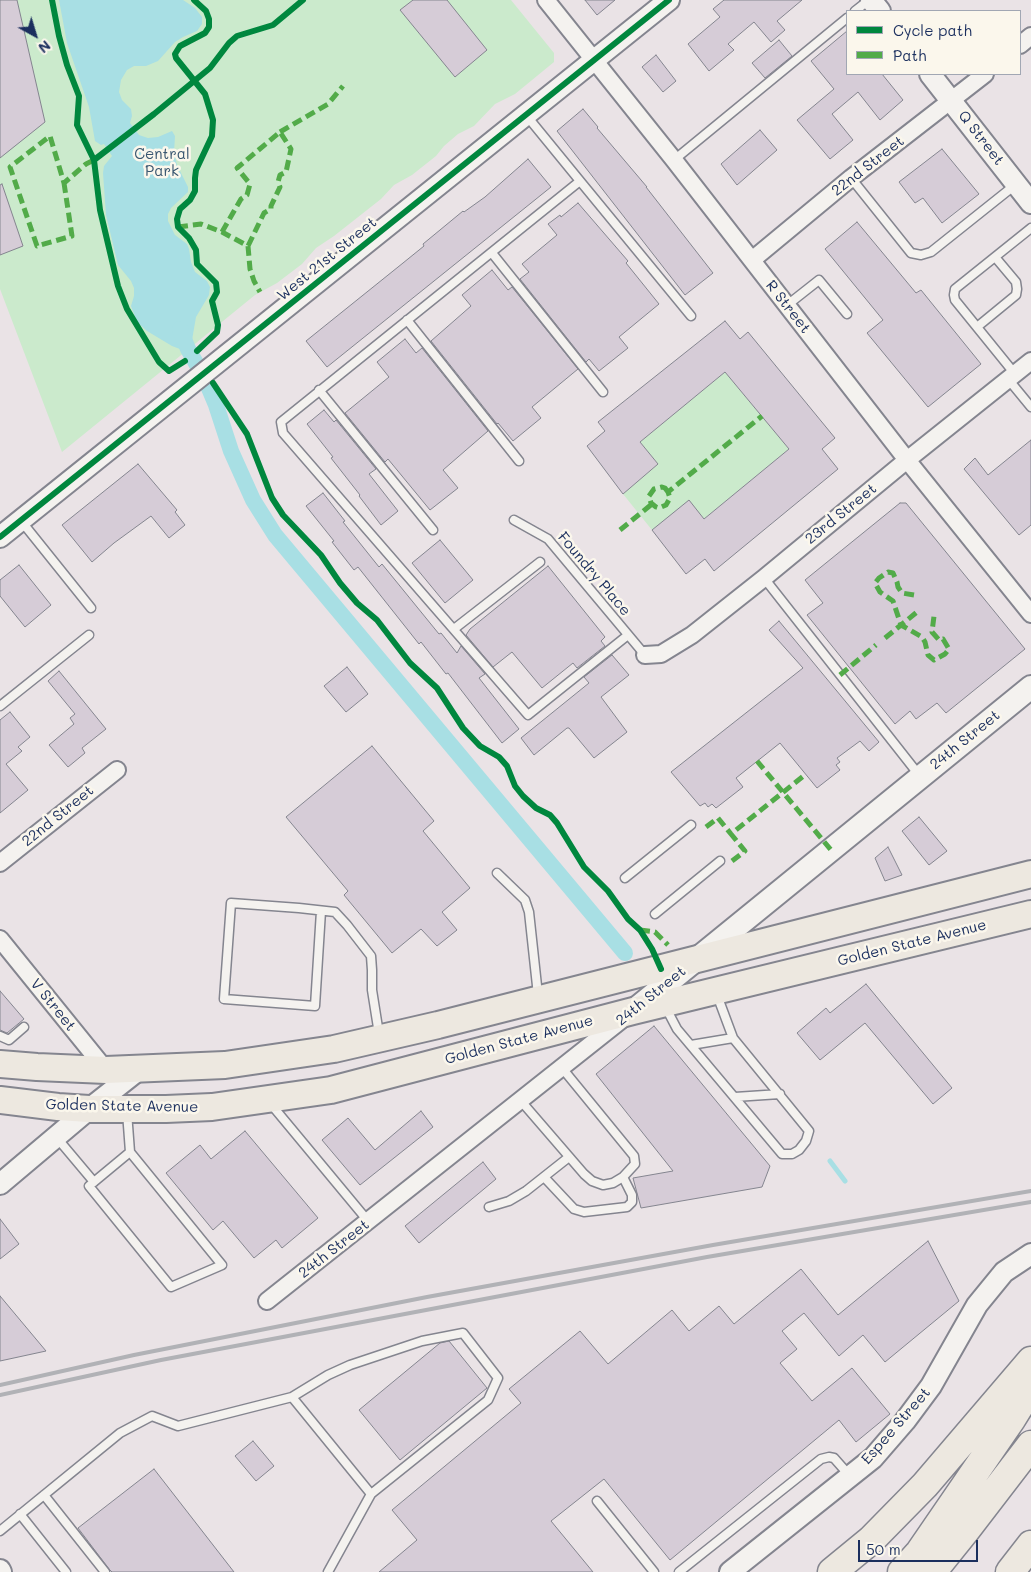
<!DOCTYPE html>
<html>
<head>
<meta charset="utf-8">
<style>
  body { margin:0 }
  #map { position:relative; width:1031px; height:1572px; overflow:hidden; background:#eae3e6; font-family:Mali,sans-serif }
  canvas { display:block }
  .legend { position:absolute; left:846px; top:10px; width:175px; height:65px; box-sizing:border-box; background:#fbf7ec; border:1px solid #a1a7b3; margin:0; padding:6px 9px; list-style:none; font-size:15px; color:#1b2f5e }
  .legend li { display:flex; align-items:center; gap:10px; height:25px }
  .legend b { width:25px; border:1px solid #a1a7b3 }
  .north { position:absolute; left:10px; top:10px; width:50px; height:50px; -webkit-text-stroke:4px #fbf7ec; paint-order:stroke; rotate:141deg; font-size:14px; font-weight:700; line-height:20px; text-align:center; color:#1b2f5e }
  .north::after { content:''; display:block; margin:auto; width:18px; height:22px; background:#1b2f5e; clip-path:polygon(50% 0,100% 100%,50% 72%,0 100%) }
  .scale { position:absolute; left:858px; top:1540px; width:120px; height:22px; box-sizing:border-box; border:2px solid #1b2f5e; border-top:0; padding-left:6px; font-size:15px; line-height:18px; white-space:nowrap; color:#1b2f5e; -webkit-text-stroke:4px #fbf7ec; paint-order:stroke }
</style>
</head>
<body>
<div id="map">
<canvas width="1031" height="1572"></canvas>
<ul class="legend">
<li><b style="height:6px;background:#00873e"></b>Cycle path</li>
<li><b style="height:6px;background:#52ab49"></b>Path</li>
</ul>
<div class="north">N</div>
<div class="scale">50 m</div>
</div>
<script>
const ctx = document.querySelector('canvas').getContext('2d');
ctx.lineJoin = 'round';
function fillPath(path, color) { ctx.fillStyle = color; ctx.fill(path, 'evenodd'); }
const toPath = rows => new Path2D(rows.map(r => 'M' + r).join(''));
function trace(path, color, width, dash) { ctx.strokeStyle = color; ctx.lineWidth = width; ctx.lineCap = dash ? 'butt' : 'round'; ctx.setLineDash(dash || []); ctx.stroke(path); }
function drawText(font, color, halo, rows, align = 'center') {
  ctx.font = font + ' Mali,sans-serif'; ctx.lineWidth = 5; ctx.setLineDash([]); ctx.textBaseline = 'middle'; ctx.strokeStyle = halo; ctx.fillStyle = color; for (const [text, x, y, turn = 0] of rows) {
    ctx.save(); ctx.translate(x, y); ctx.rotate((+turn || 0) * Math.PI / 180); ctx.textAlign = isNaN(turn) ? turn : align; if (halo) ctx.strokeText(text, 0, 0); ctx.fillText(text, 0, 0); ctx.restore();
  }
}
const green = toPath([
  [0,0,511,0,554,53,554,62,515,94,495,104,474,126,458,134,444,146,436,156,412,175,394,185,381,199,334,236,316,248,302,264,277,283,255,295,62,452,0,289],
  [725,372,789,449,704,519,652,530,623,494,658,464,640,442]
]);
const water = toPath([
  [59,0,183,0,195,8,202,17,202,24,197,31,183,37,175,42,158,61,146,66,134,66,127,70,121,80,119,92,122,100,131,109,132,116,130,123,139,135,148,138,158,137,172,131,175,136,174,153,177,165,188,187,188,192,171,208,168,214,168,221,175,235,187,244,189,249,191,262,195,272,207,281,210,287,209,295,196,317,191,346,185,351,172,346,147,331,137,322,131,306,134,296,134,288,131,281,118,265,106,215,103,173,104,166,112,156,104,144,101,145,95,141,89,107,67,43]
]);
const stream = toPath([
  [830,1161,845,1181]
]);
const canal = toPath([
  [180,329,188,349,205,379,216,405,231,451,253,500,275,535,625,953]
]);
const building = toPath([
  [0,0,17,0,45,122,0,158,0,0],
  [413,0,447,0,487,50,455,77,400,10,413,0],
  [585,0,615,0,597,15,585,0],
  [724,0,802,0,777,21,785,30,771,42,754,22,728,44,734,50,709,71,688,44,720,17,713,9,724,0],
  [847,31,847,74,882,74,903,100,880,120,858,92,832,114,853,140,830,159,797,120,834,89,811,61,847,31],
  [779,40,792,56,765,78,752,63,779,40],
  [656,55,676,81,663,92,642,67,656,55],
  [583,109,598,127,597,128,647,187,646,187,713,273,685,295,557,131,583,109],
  [760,130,777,150,737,185,721,164,760,130],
  [942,149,979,194,942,223,923,198,915,203,899,182,942,149],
  [528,159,551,187,327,367,306,341,403,263,424,246,423,244,463,211,464,212,485,197,528,159],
  [2,184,23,246,0,255,0,185,2,184],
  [578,203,628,261,626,263,659,304,619,337,628,348,599,371,589,359,586,362,520,279,529,272,522,264,557,235,548,224,560,215,561,217,578,203],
  [857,222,916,293,921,290,981,364,928,407,867,333,883,320,825,249,857,222],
  [492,270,508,290,512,287,578,369,532,407,541,418,513,441,498,423,497,424,431,341,471,306,462,295,492,270],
  [725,321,740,339,748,332,835,438,822,449,838,469,714,571,705,559,686,574,652,530,689,500,704,519,789,449,725,372,640,442,658,464,623,494,587,446,605,431,598,422,725,321],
  [405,339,416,353,422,348,488,431,443,470,458,488,430,510,388,459,385,462,345,413,389,377,377,362,405,339],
  [324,410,334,422,336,420,376,469,369,474,398,511,381,525,359,496,360,495,331,458,333,457,307,424,324,410],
  [1031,440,1031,525,1019,535,964,469,975,458,988,475,1031,440],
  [138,464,177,510,175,512,185,525,169,538,151,516,114,543,92,562,62,525,138,464],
  [323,493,345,521,343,522,379,567,382,564,439,634,441,633,457,653,461,646,485,674,479,678,519,729,502,743,448,673,446,674,421,642,419,644,358,567,354,570,332,542,334,541,306,506,323,493],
  [900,503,906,503,1025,649,946,713,937,703,916,719,910,711,895,724,807,615,823,603,805,580,900,503],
  [440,540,473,580,445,603,412,563,440,540],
  [19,565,51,605,25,627,0,596,0,580,19,565],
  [548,566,605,637,601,641,605,646,577,668,573,663,542,688,512,652,493,667,466,635,470,629,548,566],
  [779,621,879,742,869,751,860,741,837,758,840,762,836,765,840,770,817,788,780,743,736,778,743,787,716,808,712,804,708,807,705,803,700,806,671,772,803,668,769,630,779,621],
  [612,655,629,675,601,697,627,732,594,758,569,728,567,728,534,755,521,738,589,683,584,677,612,655],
  [347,667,368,694,346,712,324,686,347,667],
  [59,671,106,729,82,748,85,753,68,767,49,745,74,724,70,718,75,714,48,681,59,671],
  [10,712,30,737,18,747,22,751,6,764,28,790,0,813,0,720,10,712],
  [372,746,434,821,423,831,470,888,442,912,457,930,437,946,421,929,392,953,344,895,348,891,286,817,372,746],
  [919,817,947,851,929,865,902,831,919,817],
  [888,847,902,875,885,881,875,858,888,847],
  [866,984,952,1088,933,1104,865,1023,820,1060,797,1033,826,1008,830,1013,866,984],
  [0,991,24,1019,7,1033,0,1030,0,991],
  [654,1026,770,1166,762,1187,641,1208,633,1178,673,1171,596,1074,654,1026],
  [421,1111,433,1127,360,1185,322,1140,348,1118,375,1150,421,1111],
  [245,1131,318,1218,282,1248,276,1240,254,1258,223,1221,213,1230,166,1173,200,1145,211,1159,245,1131],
  [483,1162,496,1179,419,1243,405,1226,483,1162],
  [0,1219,19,1244,0,1259,0,1219],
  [928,1241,959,1301,885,1362,863,1335,839,1356,804,1313,782,1331,797,1349,780,1363,812,1401,852,1368,890,1414,856,1442,839,1420,670,1560,604,1479,551,1521,593,1572,379,1572,417,1540,392,1510,521,1403,509,1389,580,1331,608,1364,672,1310,689,1331,719,1306,734,1324,801,1269,838,1315,928,1241],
  [0,1296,46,1351,0,1361,0,1296],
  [449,1341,487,1388,400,1460,359,1410,440,1343,449,1341],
  [253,1441,274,1466,256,1481,235,1456,253,1441],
  [154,1469,234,1572,112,1572,109,1569,78,1528,154,1469]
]);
const service = toPath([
  [855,11,869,0],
  [526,115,580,181,281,422,283,433,528,715,628,635],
  [674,160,847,18],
  [851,178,911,253,921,255,931,252,1015,185],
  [580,181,691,316],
  [492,253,603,392],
  [786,306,819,280,847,314],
  [407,320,519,461],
  [977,327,1016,295,1017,289,1016,282,995,257],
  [1015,374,955,300,954,295,955,289,1031,228],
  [1008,379,1031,407],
  [319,390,433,530],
  [514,520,548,539,645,655],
  [22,522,91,608],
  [764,578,919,775],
  [454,629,540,562],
  [0,706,89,635],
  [497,873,525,900,529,912,538,995],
  [625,878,691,825],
  [321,911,315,1006,224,999,231,903,299,908,335,912,347,925,371,956,372,970,372,990,379,1034],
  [655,914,720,861],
  [666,1008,677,1029,782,1154,792,1154,799,1150,806,1141,809,1131,733,1038,717,995],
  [0,1036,9,1040,24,1027],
  [691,1045,733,1038],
  [735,1097,780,1094],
  [521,1101,584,1174,592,1181,603,1185,613,1183,623,1177,635,1164,634,1156,562,1068],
  [270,1103,368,1221],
  [127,1112,130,1152],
  [57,1138,94,1182],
  [130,1152,222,1265,171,1287,89,1186,130,1152],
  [544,1177,574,1209,584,1212,627,1207,632,1202,632,1195,623,1177],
  [489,1207,509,1201,526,1191,569,1157],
  [292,1397,328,1375,350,1365,422,1341,463,1333,498,1378,488,1400,371,1494],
  [44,1495,105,1572],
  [597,1501,654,1572],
  [20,1514,66,1572],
  [0,1531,120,1433,152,1416,178,1426,292,1397,371,1494,328,1572],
  [679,1572,821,1459,829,1457,834,1458,849,1475]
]);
const minor = toPath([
  [546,0,674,160,907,460,1031,614],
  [1020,45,1031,36],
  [752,260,851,178,985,74],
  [645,655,661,654,692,635,764,578,907,460,1031,361],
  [0,863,117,770],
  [0,939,106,1070],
  [267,1301,624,1018]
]);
const tertiary = toPath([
  [871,0,880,11],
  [930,74,1031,203],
  [0,537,669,0],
  [0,1184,89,1109,141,1068],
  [0,1570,1,1572],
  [730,1572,873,1458,905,1421,931,1386,977,1305,1004,1272,1031,1254]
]);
const secondary = toPath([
  [633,1011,1031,687]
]);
const trunk = toPath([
  [0,1064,37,1067,106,1070,225,1065,334,1049,438,1025,1031,874],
  [0,1100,58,1107,89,1109,166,1109,212,1107,331,1090,633,1011,1031,914]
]);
const motorway = toPath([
  [832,1572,871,1540,925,1485,1031,1361],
  [902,1572,920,1552,1012,1418,1031,1387],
  [932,1572,965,1531,1031,1445],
  [1010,1572,1031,1545]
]);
const rail = toPath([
  [0,1385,134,1355,427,1297,713,1245,1031,1191],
  [0,1395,161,1360,707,1257,1031,1202]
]);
const quiet = toPath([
  [280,132,328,104,343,86],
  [64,183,72,236,37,246,10,167,50,136,64,183,86,164,94,160],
  [178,227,201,224,222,232,248,246,250,269,254,281,260,292],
  [222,232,241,199,247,195,250,184,237,168,280,132,291,149,286,172,280,175,278,182,280,187,271,206,271,209,264,213,248,246],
  [668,492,665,488,662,487,654,489,649,496,651,503,656,507,659,508,666,505,670,498,668,492,762,416],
  [620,530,652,504],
  [914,595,902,593,898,587,897,582,893,573,888,572,879,578,875,583,880,592,893,601,901,625,922,637,925,642,928,655,934,660,945,654,949,649,943,639,939,640,932,632,934,616],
  [885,638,917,612],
  [840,675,876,645],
  [757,761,831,850],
  [706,827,718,818,731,834],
  [732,861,745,851,731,834,806,774],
  [640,930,655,932,668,945]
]);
const cycleway = toPath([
  [52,0,59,36,67,65,79,96,77,125,94,160],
  [194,0,206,11,209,19,209,27,205,33,180,46,175,54,176,58,205,94,213,120,212,136,196,170,195,178,195,191,190,200,180,209,177,219,178,227,189,238,196,250,197,264,216,283,217,292,212,301,218,325,217,332,197,351],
  [185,361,169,371,159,362,127,309,118,286,100,210,94,160,154,114,210,68,229,43,237,36,273,25,303,0],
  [213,383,247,434,272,498,283,515,321,555,340,583,357,603,377,620,410,663,437,688,463,728,480,746,499,757,507,766,515,786,523,796,536,808,550,815,557,823,584,867,608,891,628,919,640,930,652,949,661,969],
  [0,537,669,0]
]);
const streetNames = [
  ["Q Street",981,138,52],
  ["22nd Street",868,166,-38],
  ["West 21st Street",327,259,-39],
  ["R Street",788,307,52],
  ["23rd Street",841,514,-39],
  ["Foundry Place",594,574,50],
  ["24th Street",965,740,-39],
  ["22nd Street",58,816,-39],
  ["Golden State Avenue",912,943,-14],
  ["24th Street",651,996,-39],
  ["V Street",53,1005,51],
  ["Golden State Avenue",519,1040,-15],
  ["Golden State Avenue",122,1106,1],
  ["24th Street",334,1249,-38],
  ["Espee Street",896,1426,-49]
];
const parkNames = [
  ["Central",162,154],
  ["Park",162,171]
];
fillPath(green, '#cbeacc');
fillPath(water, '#a8dfe4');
trace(stream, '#a8dfe4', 5);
trace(canal, '#a8dfe4', 16);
fillPath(building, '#d6ccd7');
trace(building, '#84858f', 1);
trace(service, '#84858f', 11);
trace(minor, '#84858f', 20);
trace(tertiary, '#84858f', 24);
trace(secondary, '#84858f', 26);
trace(trunk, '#84858f', 30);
trace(motorway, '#84858f', 31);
trace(service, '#f4f2ef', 8);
trace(minor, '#f4f2ef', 16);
trace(tertiary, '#f4f2ef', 20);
trace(secondary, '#f4f2ef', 22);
trace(trunk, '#ede8e0', 26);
trace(motorway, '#ede8e0', 28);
trace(rail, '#b1b2b6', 4);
trace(quiet, '#52ab49', 5, [10, 5]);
trace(cycleway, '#00873e', 6);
drawText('15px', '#1b2f5e', '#fbf7ec', streetNames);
drawText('15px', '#395670', '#fbf7ec', parkNames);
</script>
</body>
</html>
